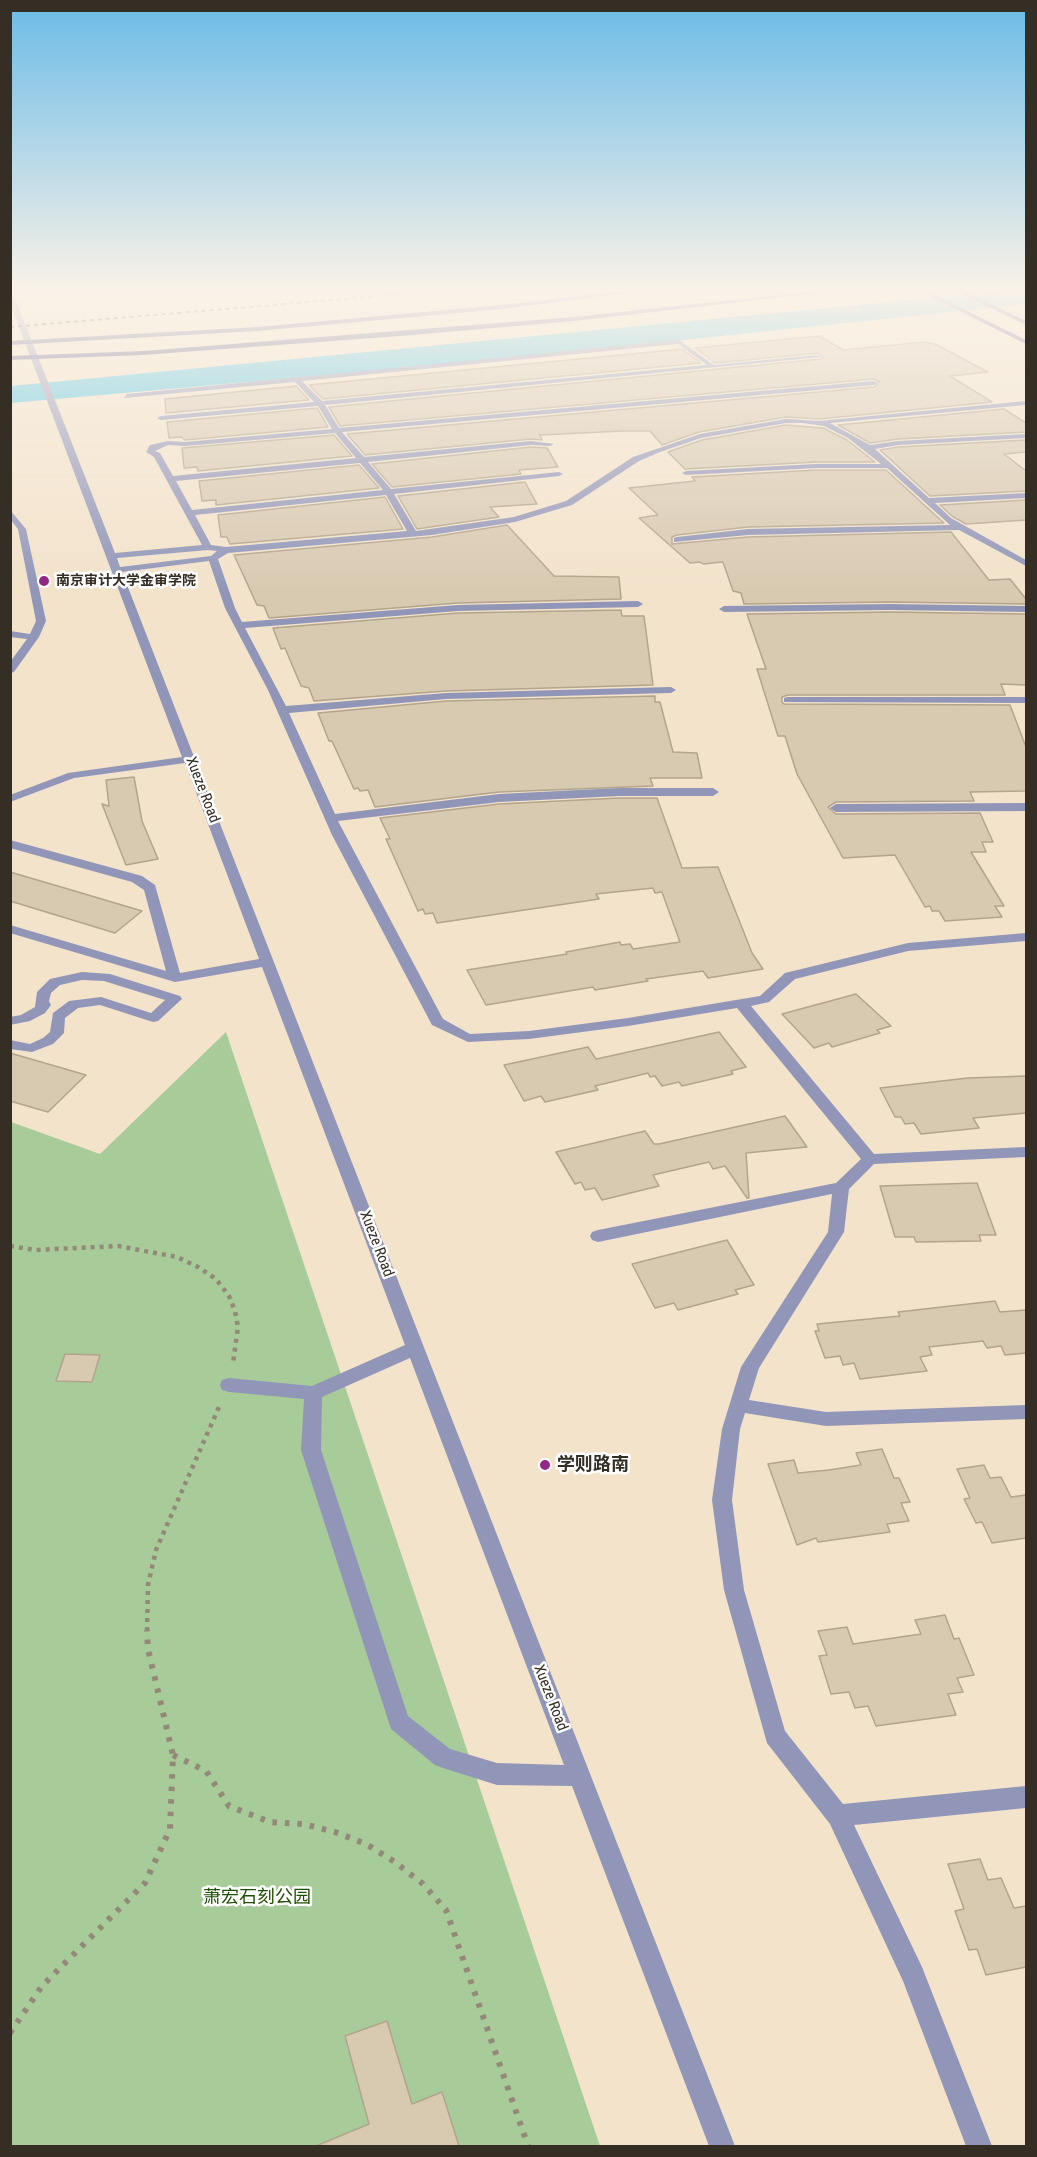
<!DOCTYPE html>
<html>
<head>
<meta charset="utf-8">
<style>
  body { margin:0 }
  #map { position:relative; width:1037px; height:2157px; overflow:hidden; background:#f3e3cb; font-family:"Roboto Condensed",sans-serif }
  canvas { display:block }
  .frame { position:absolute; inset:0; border:12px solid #342e24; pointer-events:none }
</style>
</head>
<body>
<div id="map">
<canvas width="1037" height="2157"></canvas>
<div class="frame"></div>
</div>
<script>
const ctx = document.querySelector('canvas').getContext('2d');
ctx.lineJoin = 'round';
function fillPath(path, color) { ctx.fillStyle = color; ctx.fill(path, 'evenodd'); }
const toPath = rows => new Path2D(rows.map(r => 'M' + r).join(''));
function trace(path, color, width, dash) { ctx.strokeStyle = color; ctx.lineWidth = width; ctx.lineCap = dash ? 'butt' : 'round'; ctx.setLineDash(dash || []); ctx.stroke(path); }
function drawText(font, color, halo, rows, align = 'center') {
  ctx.font = font + ' "Roboto Condensed","Noto Sans SC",sans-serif'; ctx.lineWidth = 5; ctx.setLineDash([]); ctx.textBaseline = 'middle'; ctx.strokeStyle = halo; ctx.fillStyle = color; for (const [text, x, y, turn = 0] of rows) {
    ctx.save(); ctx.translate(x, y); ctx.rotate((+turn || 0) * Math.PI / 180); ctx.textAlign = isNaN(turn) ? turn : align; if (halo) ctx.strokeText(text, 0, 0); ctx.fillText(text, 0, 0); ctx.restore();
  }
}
const green = toPath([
  [226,1032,600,2146,11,2146,11,1122,100,1154]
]);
const water = toPath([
  [1026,289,1026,304,474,362,11,403,11,386]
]);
const building = toPath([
  [820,336,843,350,924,342,935,344,988,372,950,376,992,402,819,419,786,417,699,432,662,445,650,431,623,431,540,435,542,440,531,439,365,455,347,434,874,387,880,382,874,379,340,426,329,407,821,359,823,357,818,353,715,363,695,348,820,336],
  [682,349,701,363,323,399,309,385,682,349],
  [296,386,309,400,166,413,165,399,296,386],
  [317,408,328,427,185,440,181,437,169,438,167,422,317,408],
  [1004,409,1026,423,1026,432,898,439,870,443,838,425,1004,409],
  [786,425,823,428,847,440,875,462,816,462,685,469,668,452,702,440,786,425],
  [334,435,352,456,198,471,197,467,184,468,182,448,334,435],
  [1026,440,1026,452,1004,454,1026,471,1026,491,930,496,880,450,898,447,1026,440],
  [531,447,547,448,558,467,519,470,521,474,392,487,372,464,531,447],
  [359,465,379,488,216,505,216,500,202,501,199,481,359,465],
  [816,470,886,470,944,523,748,527,677,535,672,537,672,544,748,537,951,532,989,580,1010,579,1026,599,1026,604,890,602,744,604,741,593,733,591,723,562,703,564,700,562,690,563,639,518,658,515,629,488,695,481,692,477,816,470],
  [525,482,537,504,490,507,499,517,417,529,398,496,525,482],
  [385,497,403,529,230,544,227,537,221,537,218,515,385,497],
  [1026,500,1026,520,966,524,952,516,940,505,1026,500],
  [507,525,554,576,619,577,621,599,458,603,269,618,264,606,257,605,234,555,432,537,507,525],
  [621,610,622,616,644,616,653,685,446,691,314,701,309,688,301,686,285,648,281,649,273,628,458,613,621,610],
  [890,612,1026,614,1026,685,1001,684,1005,695,788,695,782,697,782,702,784,704,1010,705,1026,747,1026,791,970,792,974,801,836,802,828,807,836,814,980,813,993,842,982,842,986,852,971,852,1004,906,995,906,1002,917,945,921,939,911,932,911,930,906,925,907,895,855,843,858,797,774,785,736,778,736,757,669,766,669,747,614,890,612],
  [655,696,655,702,660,702,673,752,697,753,702,778,650,778,653,786,499,792,375,807,368,790,360,791,358,788,354,789,332,741,329,741,318,713,446,701,655,696],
  [134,777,142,821,158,859,126,865,102,804,109,806,106,780,134,777],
  [619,798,657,798,682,868,718,867,752,953,763,969,708,978,703,971,646,979,648,981,595,990,593,987,486,1005,467,970,567,954,566,952,620,942,621,945,630,944,633,949,680,942,662,892,655,893,653,888,596,894,599,899,437,923,433,913,425,914,423,909,418,911,386,839,390,839,380,818,499,804,619,798],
  [10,872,68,889,142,911,115,933,10,901,10,872],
  [856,994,891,1026,877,1030,880,1033,832,1047,829,1043,814,1048,782,1014,856,994],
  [719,1032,746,1067,731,1071,733,1074,682,1086,679,1082,662,1086,655,1076,650,1077,648,1073,595,1086,598,1090,545,1102,541,1096,524,1101,504,1065,588,1047,596,1059,601,1058,719,1032],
  [10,1053,86,1075,48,1112,10,1101,10,1053],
  [1026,1076,1026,1113,973,1118,979,1128,921,1134,914,1123,905,1124,901,1117,895,1117,880,1088,968,1078,1026,1076],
  [785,1116,807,1147,746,1153,749,1198,747,1198,725,1166,713,1169,709,1162,653,1175,659,1186,602,1200,595,1188,585,1190,581,1182,575,1184,556,1152,645,1131,654,1144,659,1144,785,1116],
  [977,1183,996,1235,979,1235,981,1241,916,1242,914,1237,895,1237,880,1186,977,1183],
  [727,1240,754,1285,735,1290,738,1294,678,1310,674,1303,655,1308,632,1264,727,1240],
  [995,1301,1000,1312,1026,1310,1026,1353,1005,1355,1001,1346,987,1348,983,1341,929,1347,932,1355,920,1357,927,1371,860,1379,854,1363,843,1365,840,1356,825,1358,815,1331,819,1331,817,1324,900,1316,898,1312,995,1301],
  [65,1354,100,1355,92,1382,56,1381,65,1354],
  [882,1449,894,1478,899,1478,910,1502,901,1503,909,1521,887,1524,890,1532,818,1542,816,1538,797,1545,768,1464,794,1460,798,1473,829,1470,861,1465,856,1453,882,1449],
  [984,1465,990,1478,1001,1477,1011,1497,1026,1495,1026,1538,992,1543,982,1522,976,1523,964,1499,970,1498,957,1469,984,1465],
  [945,1615,954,1639,959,1638,974,1675,957,1678,963,1692,948,1694,956,1715,876,1726,868,1706,855,1708,849,1692,831,1694,819,1656,827,1655,818,1631,847,1627,853,1644,921,1634,915,1620,945,1615],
  [980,1859,988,1880,1001,1878,1014,1908,1026,1906,1026,1967,986,1975,977,1949,969,1950,955,1911,964,1909,948,1864,980,1859],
  [387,2021,412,2104,442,2092,459,2146,316,2146,369,2124,345,2036,387,2021]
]);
const pathFar1 = toPath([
  [10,1246,35,1250,118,1246,177,1257,198,1267,216,1279,229,1296,235,1311,238,1327,233,1363],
  [147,1631,148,1585,156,1550,219,1407]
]);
const path = toPath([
  [173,1755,206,1771,229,1806,270,1822,303,1824,335,1832,366,1844,395,1862,423,1884,446,1910,528,2146],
  [10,2033,42,1986,145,1883,170,1829,173,1755,148,1649,147,1630]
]);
const minor = toPath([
  [10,291,13,293,115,553,202,545,154,457,146,452,150,445,168,441,185,442,332,429,318,406,161,420,157,418,161,416,314,402,295,382,124,398,127,394,679,340,714,365,818,355,821,357,325,405,339,428,874,381,878,383,874,385,342,432,364,457,531,441,554,444,550,446,531,445,368,462,391,489,559,472,563,474,559,476,394,494,416,531,514,517,566,501,633,457,700,434,786,419,819,421,1026,401,1026,405,830,423,870,445,898,441,1026,434,1026,438,898,445,875,449,929,498,1026,493,1026,498,935,503,951,518,1026,560,1026,566,959,530,748,535,674,542,674,538,677,537,748,529,950,525,887,468,816,468,686,475,682,473,686,471,816,464,881,464,848,438,824,426,803,423,786,423,701,438,660,452,639,461,572,505,515,522,432,535,228,553,218,559,235,608,242,622,458,605,638,601,643,604,638,607,458,611,245,628,286,706,446,693,671,687,676,690,671,693,446,699,289,713,335,814,499,794,619,788,713,788,719,792,713,796,619,796,499,802,338,821,443,1019,470,1034,529,1031,628,1018,760,996,785,973,908,943,1026,933,1026,941,908,951,795,979,769,1002,751,1006,874,1154,1026,1147,1026,1157,874,1164,849,1189,844,1232,759,1368,749,1400,826,1412,1026,1405,1026,1419,826,1426,745,1413,740,1429,732,1500,744,1590,785,1731,843,1804,1026,1786,1026,1808,854,1825,922,1967,992,2146,966,2146,903,1981,830,1824,767,1743,724,1590,712,1500,722,1429,741,1367,828,1232,832,1194,598,1242,592,1240,590,1236,592,1232,598,1230,836,1183,861,1159,737,1008,628,1026,529,1039,468,1042,432,1025,332,835,268,690,225,608,209,561,122,572,735,2146,709,2146,572,1786,497,1785,443,1768,435,1765,391,1729,301,1450,304,1399,229,1392,222,1390,220,1385,222,1380,229,1378,312,1386,405,1345,262,967,175,982,10,933,10,925,166,971,144,890,132,882,10,848,10,840,142,876,155,885,180,973,259,959,185,763,74,778,10,802,10,795,68,773,182,757,10,303,10,291],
  [678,344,707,365,322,401,302,381,678,344],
  [335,433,356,458,173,476,160,453,155,451,168,445,185,446,335,433],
  [360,463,383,490,192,510,176,481,360,463],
  [386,495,407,531,226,547,211,545,195,515,386,495],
  [208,550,217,551,211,556,120,567,117,558,208,550],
  [410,1358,564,1765,497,1763,450,1749,408,1716,321,1450,322,1397,410,1358],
  [10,510,26,529,46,621,39,637,14,672,10,673,10,662,27,639,10,637,10,631,30,634,36,621,18,529,10,519,10,510],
  [890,604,1026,606,1026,612,890,610,724,612,719,609,724,606,890,604],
  [788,697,1026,697,1026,703,784,702,784,698,788,697],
  [1026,803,1026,811,836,812,830,808,836,804,1026,803],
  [82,972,110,974,180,996,182,999,158,1021,153,1022,100,1005,78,1008,65,1018,64,1033,53,1044,32,1052,10,1049,10,1040,30,1044,43,1038,50,1032,53,1013,69,1001,101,997,151,1013,165,1000,104,981,82,980,60,985,51,993,49,1001,51,1005,45,1013,30,1021,10,1025,10,1017,21,1015,35,1007,37,992,50,979,82,972]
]);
const major = toPath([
  [641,289,660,289,502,309,257,331,10,345,10,341,257,327,502,305,641,289],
  [833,289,854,289,574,321,400,336,143,355,10,360,10,356,143,351,574,317,833,289],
  [915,289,923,289,1026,340,1026,344,915,289],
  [952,289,960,289,1026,321,1026,325,952,289]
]);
const rail = toPath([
  [10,327,465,289]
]);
const markers = [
  [44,581,6,"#942686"],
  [545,1465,6,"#942686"]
];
const farPoinames = [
  ["南京审计大学金审学院",56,581]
];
const streetNames = [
  ["Xueze Road",202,790,69],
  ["Xueze Road",376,1244,69],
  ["Xueze Road",550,1698,69]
];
const nearPoinames = [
  ["学则路南",557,1465]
];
const nearParknames = [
  ["萧宏石刻公园",257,1898]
];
fillPath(green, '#a8cb9a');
fillPath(water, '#4dc5e5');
fillPath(building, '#d8c9b1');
trace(building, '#b2a48d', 1.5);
trace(pathFar1, '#948978', 4.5, [4, 5]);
trace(path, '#948978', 6, [4.5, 8]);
fillPath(minor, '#9196b9');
fillPath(major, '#4f538f');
trace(rail, '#494236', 2, [4, 4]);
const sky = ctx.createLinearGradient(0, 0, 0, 591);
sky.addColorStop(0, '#6abbe7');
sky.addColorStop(0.49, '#faf2e8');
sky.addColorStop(1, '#faf2e800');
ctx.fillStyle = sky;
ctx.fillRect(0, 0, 1037, 591);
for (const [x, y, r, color] of markers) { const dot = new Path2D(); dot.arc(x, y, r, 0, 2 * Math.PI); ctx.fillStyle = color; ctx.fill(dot); trace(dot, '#fff', 2); }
drawText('bold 14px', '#342e24', '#fff', farPoinames, 'left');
drawText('15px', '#342e24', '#fff', streetNames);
drawText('bold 18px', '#342e24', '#fff', nearPoinames, 'left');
drawText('18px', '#1f4e00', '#fff', nearParknames);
</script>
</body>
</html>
